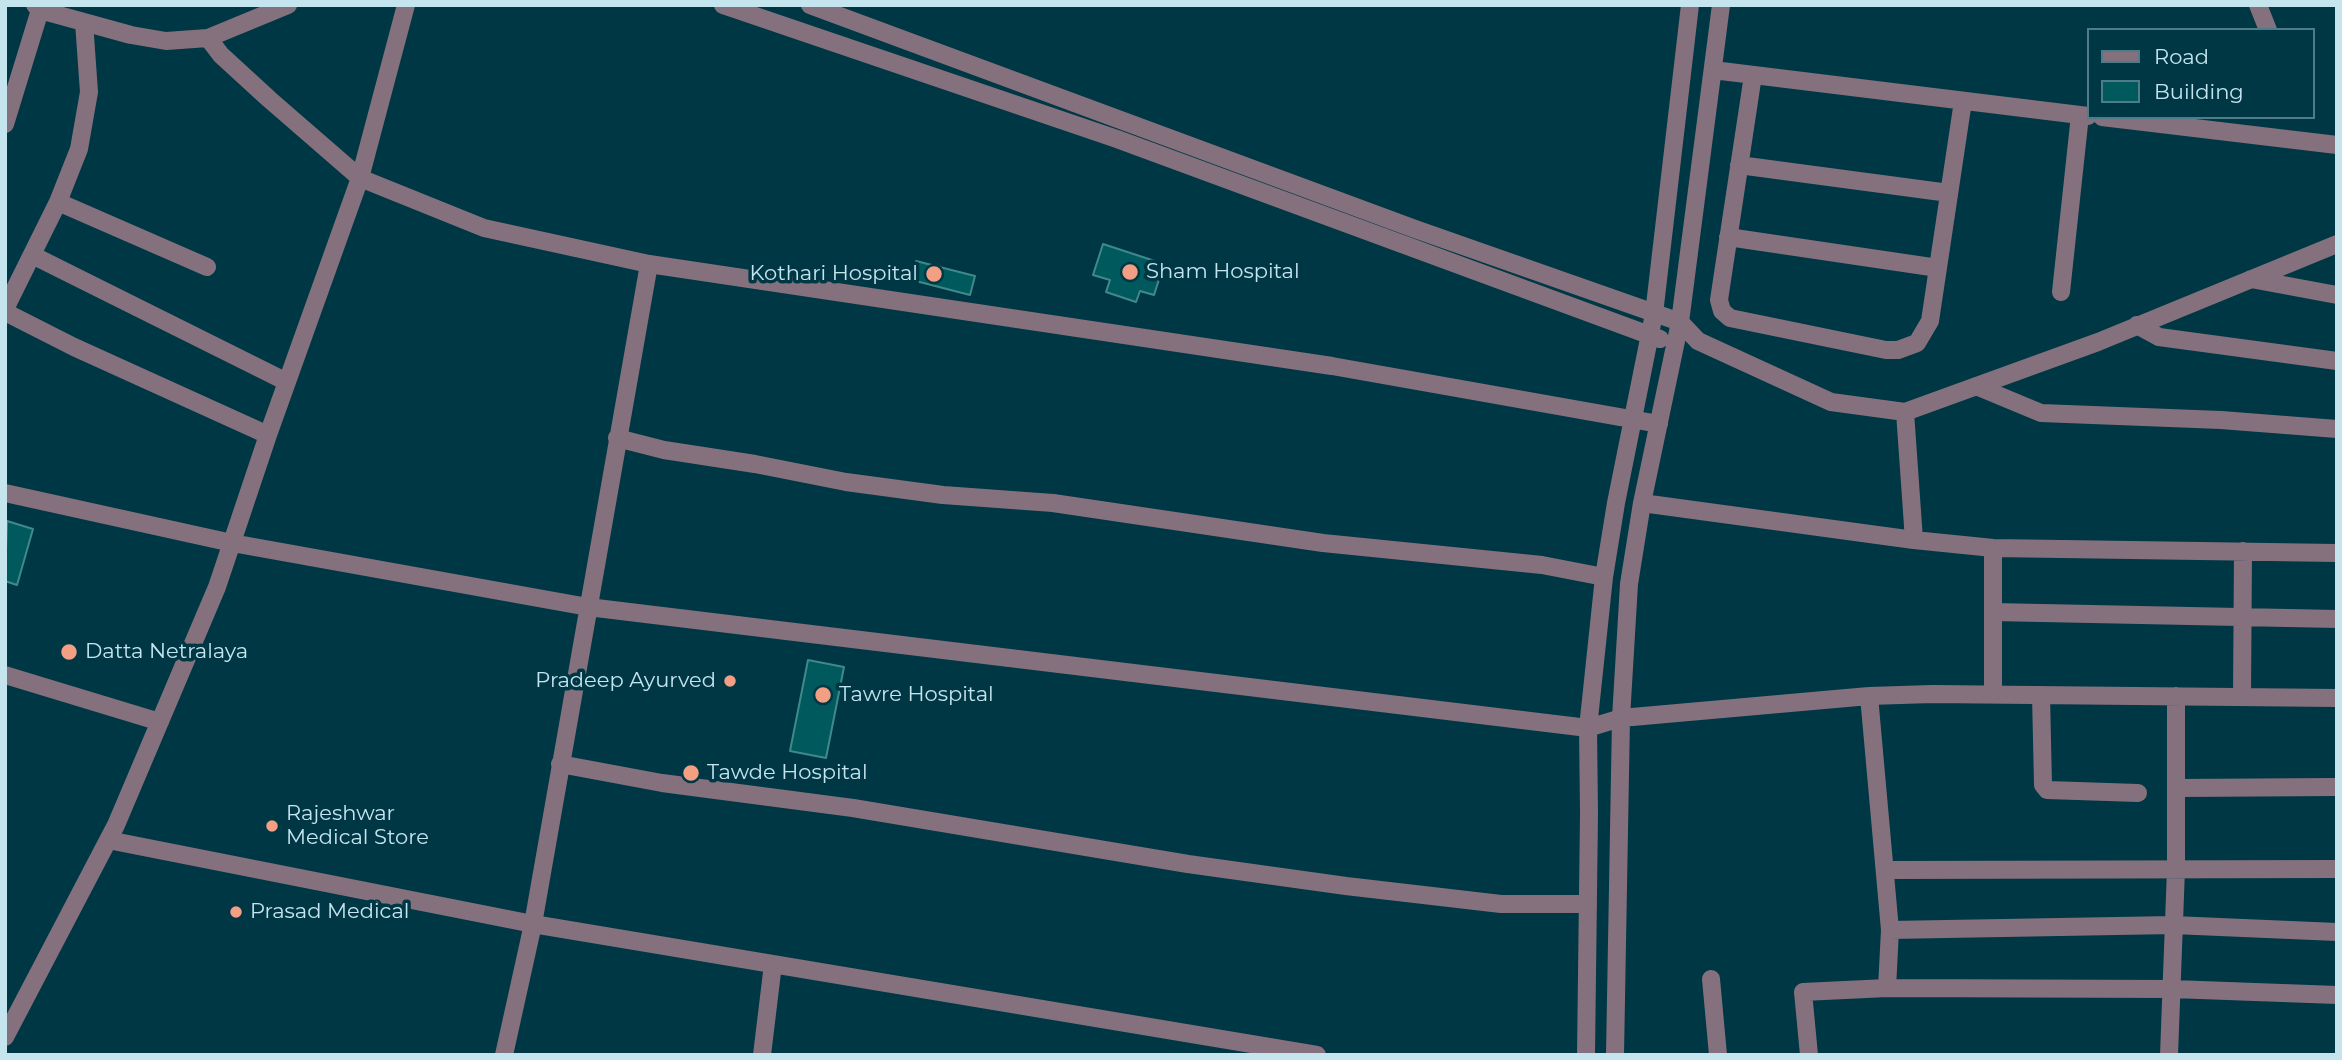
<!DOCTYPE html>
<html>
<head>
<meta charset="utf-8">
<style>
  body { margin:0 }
  #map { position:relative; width:2342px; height:1060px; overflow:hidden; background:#003744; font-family:Montserrat,sans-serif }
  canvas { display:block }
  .frame { position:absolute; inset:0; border:7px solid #c4e4ee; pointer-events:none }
  .legend { position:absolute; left:2087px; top:28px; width:228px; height:91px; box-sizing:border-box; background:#003744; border:2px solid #4e7c88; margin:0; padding:9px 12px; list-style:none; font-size:21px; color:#c4e4ee }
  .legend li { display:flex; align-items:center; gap:14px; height:35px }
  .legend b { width:35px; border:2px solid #4e7c88 }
</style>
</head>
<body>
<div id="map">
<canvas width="2342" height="1060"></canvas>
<div class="frame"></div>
<ul class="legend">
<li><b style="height:9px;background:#85717e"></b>Road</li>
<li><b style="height:19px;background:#00595c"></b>Building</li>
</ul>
</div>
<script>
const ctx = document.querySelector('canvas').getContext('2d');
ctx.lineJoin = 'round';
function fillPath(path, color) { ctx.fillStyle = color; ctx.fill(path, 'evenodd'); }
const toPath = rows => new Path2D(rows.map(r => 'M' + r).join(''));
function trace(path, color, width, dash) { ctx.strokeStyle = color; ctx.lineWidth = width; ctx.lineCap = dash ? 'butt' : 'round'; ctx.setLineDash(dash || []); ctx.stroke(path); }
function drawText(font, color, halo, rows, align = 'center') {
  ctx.font = font + ' Montserrat,sans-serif'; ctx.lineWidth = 7; ctx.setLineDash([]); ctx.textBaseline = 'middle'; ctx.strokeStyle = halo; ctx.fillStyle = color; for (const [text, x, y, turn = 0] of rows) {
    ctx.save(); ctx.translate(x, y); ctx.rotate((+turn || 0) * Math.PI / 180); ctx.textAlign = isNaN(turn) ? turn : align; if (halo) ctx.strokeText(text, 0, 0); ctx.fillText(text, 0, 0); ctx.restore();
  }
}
const building = toPath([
  [1103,244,1164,264,1154,295,1140,291,1136,302,1106,292,1110,280,1093,275,1103,244],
  [916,261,975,276,970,295,912,280,916,261],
  [7,521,33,529,17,585,5,581,7,521],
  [808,660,844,667,826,758,790,751,808,660]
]);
const minor = toPath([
  [35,5,40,10,131,35,166,41,208,38,288,5],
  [723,5,1117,139,1660,339],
  [810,5,1415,229,1680,322,1698,341,1831,402,1905,412,2098,342,2337,244],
  [2258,5,2268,30],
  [208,38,221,55,269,99,360,178,484,228,649,264,1332,366,1659,424],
  [1713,70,2088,116],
  [1753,75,1719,300,1722,311,1730,318,1886,350,1898,350,1917,343,1930,321,1963,101],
  [2102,117,2337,145],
  [5,124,40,10],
  [1739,165,1949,193],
  [58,202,207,267],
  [1728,237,1938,268],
  [32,255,287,382],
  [2251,279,2337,295],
  [2061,292,2080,115],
  [5,309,58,202,79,149,89,92,84,22],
  [5,312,74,347,268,435],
  [2137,325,2159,337,2337,361],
  [1976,386,2041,413,2221,420,2337,429],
  [1905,412,1914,540],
  [617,438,664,450,755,464,846,482,943,495,1053,503,1323,543,1542,565,1604,577],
  [5,493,232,543,588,607,1588,728,1621,718,1869,696,1932,694,2337,698],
  [1642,503,1914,540,1993,548,2337,553],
  [1993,612,2337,619],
  [5,675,160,722],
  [1993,694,1993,548],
  [2041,695,2043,785,2047,790,2138,793],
  [1869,696,1890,930,1887,988],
  [2242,697,2243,551],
  [560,764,662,783,853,808,1188,864,1346,886,1501,904,1588,904],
  [2177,788,2337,787],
  [108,840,533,924,1317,1055],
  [1885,870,2337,869],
  [1890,930,2173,925,2337,932],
  [1711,979,1718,1055],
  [5,1037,116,825,217,587,268,435,360,178,406,5],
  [504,1055,533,924,649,264],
  [762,1055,773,964],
  [1586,1055,1589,813,1588,728,1604,577,1616,503,1654,314,1690,5],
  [1615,1055,1621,718,1629,584,1642,503,1680,322,1721,5],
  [1809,1055,1803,992,1887,988,2173,989,2337,995],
  [2169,1055,2176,869,2176,696]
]);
const markers = [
  [1130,272,9,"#f39f84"],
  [934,274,9,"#f39f84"],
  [69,652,9,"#f39f84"],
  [730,681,7,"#f39f84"],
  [823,695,9,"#f39f84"],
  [691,773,9,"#f39f84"],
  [272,826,7,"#f39f84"],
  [236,912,7,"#f39f84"]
];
const poiNames = [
  ["Sham Hospital",1146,272],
  ["Kothari Hospital",918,274,"right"],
  ["Datta Netralaya",85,652],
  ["Pradeep Ayurved",716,681,"right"],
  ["Tawre Hospital",839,695],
  ["Tawde Hospital",707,773],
  ["Rajeshwar",286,814],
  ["Medical Store",286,838],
  ["Prasad Medical",250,912]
];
fillPath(building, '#00595c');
trace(building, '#40898b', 2);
trace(minor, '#85717e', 18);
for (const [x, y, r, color] of markers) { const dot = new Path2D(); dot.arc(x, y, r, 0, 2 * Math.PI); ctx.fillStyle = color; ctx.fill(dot); trace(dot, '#003744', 2.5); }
drawText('21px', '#c4e4ee', '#003744', poiNames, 'left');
</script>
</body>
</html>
